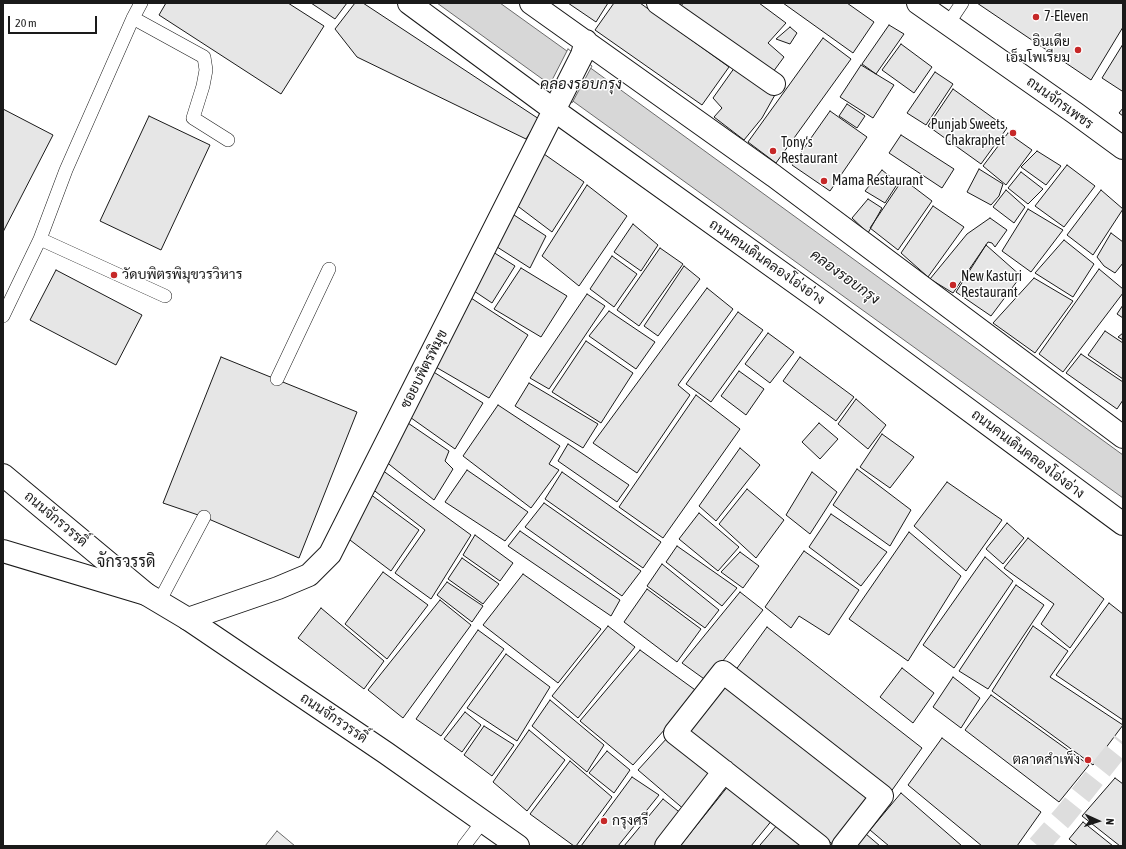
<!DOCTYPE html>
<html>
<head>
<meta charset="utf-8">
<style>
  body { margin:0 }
  #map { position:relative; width:1126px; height:849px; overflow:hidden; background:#fff; font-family:"Asap Condensed",sans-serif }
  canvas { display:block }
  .frame { position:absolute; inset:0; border:4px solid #1a1a1a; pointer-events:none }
  .north { position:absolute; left:1078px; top:801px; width:40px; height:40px; -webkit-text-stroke:3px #fff; paint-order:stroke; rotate:93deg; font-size:11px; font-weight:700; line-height:16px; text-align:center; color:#1a1a1a }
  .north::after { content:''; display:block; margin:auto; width:14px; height:18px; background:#1a1a1a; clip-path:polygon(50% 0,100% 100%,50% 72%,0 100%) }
  .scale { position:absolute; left:8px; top:16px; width:89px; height:18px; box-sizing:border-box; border:2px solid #1a1a1a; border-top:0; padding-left:5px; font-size:12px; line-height:14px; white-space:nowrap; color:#1a1a1a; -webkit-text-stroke:3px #fff; paint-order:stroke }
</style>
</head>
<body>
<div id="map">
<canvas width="1126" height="849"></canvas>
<div class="frame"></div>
<div class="north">N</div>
<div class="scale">20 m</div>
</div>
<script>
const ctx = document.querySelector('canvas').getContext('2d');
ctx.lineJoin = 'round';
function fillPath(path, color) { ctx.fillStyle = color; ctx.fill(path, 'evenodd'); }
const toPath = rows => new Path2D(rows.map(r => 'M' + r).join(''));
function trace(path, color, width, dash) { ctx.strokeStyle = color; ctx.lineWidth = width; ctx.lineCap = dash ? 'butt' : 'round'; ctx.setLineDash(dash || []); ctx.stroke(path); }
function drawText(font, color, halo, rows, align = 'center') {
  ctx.font = font + ' "Asap Condensed",Sarabun,sans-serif'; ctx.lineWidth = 3; ctx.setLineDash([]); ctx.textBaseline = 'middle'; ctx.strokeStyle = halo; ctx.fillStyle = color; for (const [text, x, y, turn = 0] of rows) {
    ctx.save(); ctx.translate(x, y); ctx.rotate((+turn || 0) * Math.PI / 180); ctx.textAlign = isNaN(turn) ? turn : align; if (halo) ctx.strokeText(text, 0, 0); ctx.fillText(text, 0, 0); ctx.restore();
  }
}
const built = toPath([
  [277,831,295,846,265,846,277,831]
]);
const water = toPath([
  [437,3,500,3,585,64,1123,455,1123,498,437,3]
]);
const pier = toPath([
  [568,49,592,66,572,103,549,86,568,49]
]);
const building = toPath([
  [166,3,288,3,324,26,281,94,159,15,166,3],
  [311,3,347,3,335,19,311,3],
  [355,3,363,3,539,119,526,139,357,57,335,29,355,3],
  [568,3,608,3,596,22,568,3],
  [614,3,640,3,729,67,702,105,595,30,614,3],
  [683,3,759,3,786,23,768,43,784,57,773,72,680,8,683,3],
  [783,3,847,3,874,22,853,53,783,3],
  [977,3,1123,3,1123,27,1091,80,977,3],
  [889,25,904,34,876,74,862,64,889,25],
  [790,27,797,33,790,44,776,39,790,27],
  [823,38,851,59,776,163,748,142,823,38],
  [901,44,932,67,914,93,882,70,901,44],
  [1123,44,1123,90,1122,91,1102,78,1123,44],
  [861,65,894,85,873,118,840,97,861,65],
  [735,67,776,93,762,118,744,140,714,117,722,108,713,98,735,67],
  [935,72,953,84,926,125,907,113,935,72],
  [953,89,1007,128,981,164,928,126,953,89],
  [847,104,865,116,857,128,839,116,847,104],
  [1123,108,1123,116,1119,113,1123,108],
  [3,109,53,135,3,232,3,109],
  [830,111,867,137,830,191,792,165,830,111],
  [149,116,210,145,161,250,100,221,149,116],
  [1008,133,1032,150,1006,185,983,166,1008,133],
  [901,135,954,169,942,188,889,153,901,135],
  [1037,151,1061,166,1046,185,1021,167,1037,151],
  [544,154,584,182,552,232,515,204,544,154],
  [1067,165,1095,186,1064,227,1035,206,1067,165],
  [979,169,1003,184,999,196,991,205,967,192,979,169],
  [882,170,898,183,885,203,865,191,882,170],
  [1021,172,1043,189,1028,204,1008,188,1021,172],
  [903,179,932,201,898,250,870,228,903,179],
  [587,185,627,216,579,286,542,256,587,185],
  [1006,190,1025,207,1014,223,993,207,1006,190],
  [1101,190,1123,209,1093,255,1067,235,1101,190],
  [868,199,882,208,868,233,852,218,868,199],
  [933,206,964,227,928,277,901,253,933,206],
  [1028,209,1063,230,1031,272,1002,251,1028,209],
  [511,213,546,236,530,268,494,245,511,213],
  [990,218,1007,230,995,247,992,243,988,242,953,293,930,279,967,234,990,218],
  [633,224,658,245,641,271,614,252,633,224],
  [1111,233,1123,242,1123,263,1115,273,1104,266,1097,257,1111,233],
  [1064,240,1094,264,1073,297,1035,273,1064,240],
  [986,245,1021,276,991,316,956,292,986,245],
  [660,248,683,264,639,326,617,310,660,248],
  [493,252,515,266,492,303,471,289,493,252],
  [612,256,637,274,614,307,590,289,612,256],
  [684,266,700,279,658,336,644,326,684,266],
  [521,268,567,296,541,337,494,309,521,268],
  [1099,269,1123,289,1123,293,1063,372,1039,354,1099,269],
  [56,270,142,315,116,365,30,320,56,270],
  [1034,278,1073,301,1035,353,993,323,1034,278],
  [707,288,733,309,678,385,690,395,637,473,593,443,707,288],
  [587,294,605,306,549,389,530,378,587,294],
  [471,298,528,335,489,398,434,366,471,298],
  [1123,305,1123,318,1117,314,1123,305],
  [609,311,655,342,636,369,589,336,609,311],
  [738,312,763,330,711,402,686,384,738,312],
  [1105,331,1123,343,1123,379,1088,355,1105,331],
  [768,333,794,352,770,383,745,364,768,333],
  [1123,333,1123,340,1118,337,1123,333],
  [586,341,633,373,601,423,552,392,586,341],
  [1081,354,1123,382,1123,400,1117,409,1066,373,1081,354],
  [221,357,357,412,299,558,204,517,163,503,221,357],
  [800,357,854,397,836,421,783,381,800,357],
  [432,371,483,403,455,449,407,415,432,371],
  [739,371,764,389,746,415,721,396,739,371],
  [529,383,598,424,583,448,515,406,529,383],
  [696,395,740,429,663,538,619,507,696,395],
  [856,399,886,425,868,449,838,424,856,399],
  [498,405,560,446,549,464,559,470,531,508,463,456,498,405],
  [405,421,449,451,445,461,453,469,434,500,385,461,405,421],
  [819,423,838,439,820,459,802,442,819,423],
  [882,434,914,457,890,488,860,467,882,434],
  [568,444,629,485,617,502,558,461,568,444],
  [740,448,760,465,716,521,699,506,740,448],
  [857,469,911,510,890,546,833,505,857,469],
  [382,470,471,535,431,599,395,573,425,530,371,488,382,470],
  [467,470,528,512,505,541,445,502,467,470],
  [562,472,661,542,643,568,545,499,562,472],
  [812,472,837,492,810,534,786,515,812,472],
  [947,482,1002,520,966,571,914,526,947,482],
  [747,489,784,520,756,558,719,524,747,489],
  [370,494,419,530,391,571,346,537,370,494],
  [544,503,641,571,622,596,525,527,544,503],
  [699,513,739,547,718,571,679,539,699,513],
  [831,514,887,552,861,586,809,547,831,514],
  [1007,523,1024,538,1003,564,986,549,1007,523],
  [520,531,620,600,611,616,508,546,520,531],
  [909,532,961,576,908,661,849,619,909,532],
  [475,535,513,563,500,581,463,555,475,535],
  [1028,538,1104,599,1070,648,1041,624,1054,604,1004,568,1028,538],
  [677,546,737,588,722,606,666,562,677,546],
  [804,551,859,590,829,635,799,616,791,628,765,607,804,551],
  [740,552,759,566,743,588,721,572,740,552],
  [985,557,1013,581,954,668,923,645,985,557],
  [462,558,499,584,483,604,448,579,462,558],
  [662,564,719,610,705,628,647,586,662,564],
  [383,572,428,605,387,659,345,624,383,572],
  [523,574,601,629,558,683,483,625,523,574],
  [447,582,483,606,472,622,437,595,447,582],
  [1016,585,1044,605,988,689,959,671,1016,585],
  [647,589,701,629,677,662,624,622,647,589],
  [740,592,763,610,707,681,682,663,740,592],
  [440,600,471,625,403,718,368,690,440,600],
  [1109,603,1123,614,1123,720,1056,675,1109,603],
  [321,608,384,661,364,689,298,638,321,608],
  [608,626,635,647,578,718,552,696,608,626],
  [1033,626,1068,651,1050,677,1123,725,1093,765,992,691,1033,626],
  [767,627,922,748,890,793,735,671,767,627],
  [478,630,504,649,441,736,416,719,478,630],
  [640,650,698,692,633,765,580,721,640,650],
  [506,654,550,687,517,741,467,708,506,654],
  [902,668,934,693,913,723,880,697,902,668],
  [953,677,980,698,961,728,933,707,953,677],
  [726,680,870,796,835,846,686,730,726,680],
  [991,695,1089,765,1059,802,965,730,991,695],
  [550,700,604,745,587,772,532,726,550,700],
  [465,712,481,725,462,752,444,739,465,712],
  [484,726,514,745,492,776,464,755,484,726],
  [529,730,565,760,527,811,493,782,529,730],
  [668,737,714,774,686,811,638,770,668,737],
  [942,738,1041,812,1017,846,982,846,908,785,942,738],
  [607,751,630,770,614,793,589,773,607,751],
  [570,761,612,797,576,846,574,846,530,814,570,761],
  [632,777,659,795,618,846,581,846,632,777],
  [1115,778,1123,784,1123,846,1120,846,1082,816,1115,778],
  [729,785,773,819,751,846,680,846,729,785],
  [901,793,962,846,889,846,870,830,901,793],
  [663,799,683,815,659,846,624,846,663,799],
  [1083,822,1113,846,1078,846,1069,839,1083,822],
  [778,824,804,846,761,846,760,845,778,824],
  [866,834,880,846,856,846,866,834]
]);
const streetTunnel = toPath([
  [1038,846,1064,816,1123,742]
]);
const lane = toPath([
  [133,18,204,57,206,70,203,86,193,118,228,140],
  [948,24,962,3],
  [40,239,165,296],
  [3,316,40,239,66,170,133,18,141,3],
  [277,379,329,269],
  [159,602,204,517],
  [464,846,483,821]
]);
const street = toPath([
  [409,3,554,110,828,306,1123,524],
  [531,3,774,176,1123,437],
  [658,3,774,84],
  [3,551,146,594],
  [188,619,278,588,309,575,330,554,582,55,586,41],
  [666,846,724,771],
  [819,846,675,733,723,672,882,796,843,846]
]);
const primary = toPath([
  [918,3,1075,113,1123,148],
  [3,475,146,594,188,619,386,753,518,846]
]);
const markers = [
  [1036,17,4,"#c62828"],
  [1078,50,4,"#c62828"],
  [1013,133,4,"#c62828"],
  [773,151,4,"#c62828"],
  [824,181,4,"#c62828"],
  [114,275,4,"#c62828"],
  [953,285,4,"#c62828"],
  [1088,760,4,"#c62828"],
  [604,821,4,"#c62828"]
];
const poiNames = [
  ["7-Eleven",1044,17],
  ["อินเดีย",1070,42,"right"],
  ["เอ็มโพเรียม",1070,58,"right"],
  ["Punjab Sweets",1005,125,"right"],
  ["Chakraphet",1005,141,"right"],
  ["Tony‘s",781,143],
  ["Restaurant",781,159],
  ["Mama Restaurant",832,181],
  ["วัดบพิตรพิมุขวรวิหาร",122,275],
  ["New Kasturi",961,277],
  ["Restaurant",961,293],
  ["ตลาดสำเพ็ง",1080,760,"right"],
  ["กรุงศรี",612,821]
];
const streetNames = [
  ["ถนนจักรเพชร",1060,103,36],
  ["ถนนคนเดินคลองโอ่งอ่าง",767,262,35],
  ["ซอยบพิตรพิมุข",424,369,-63],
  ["ถนนคนเดินคลองโอ่งอ่าง",1028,454,37],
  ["ถนนจักรวรรดิ์",56,519,40],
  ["ถนนจักรวรรดิ์",334,718,34]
];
const waterNames = [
  ["คลองรอบกรุง",581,84],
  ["คลองรอบกรุง",845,277,36]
];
const quarterNames = [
  ["จักรวรรดิ",126,562]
];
fillPath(built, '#ededed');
trace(built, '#6a6a6a', 1);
fillPath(water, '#d7d7d7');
trace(water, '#6a6a6a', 1);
fillPath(pier, '#fff');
trace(pier, '#6a6a6a', 1);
fillPath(building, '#e6e6e6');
trace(building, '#1a1a1a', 1);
trace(streetTunnel, '#ddd', 22, [22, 11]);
trace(lane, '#1a1a1a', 14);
trace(street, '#1a1a1a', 24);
trace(primary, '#1a1a1a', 24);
trace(lane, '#fff', 13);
trace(street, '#fff', 22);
trace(primary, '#fff', 22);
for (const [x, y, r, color] of markers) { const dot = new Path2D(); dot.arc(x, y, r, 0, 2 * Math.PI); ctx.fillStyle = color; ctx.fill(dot); trace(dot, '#fff', 1.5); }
drawText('14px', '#1a1a1a', '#fff', poiNames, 'left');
drawText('14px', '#1a1a1a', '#fff', streetNames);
drawText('italic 15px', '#1a1a1a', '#fff', waterNames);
drawText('16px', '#1a1a1a', '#fff', quarterNames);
</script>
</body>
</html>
